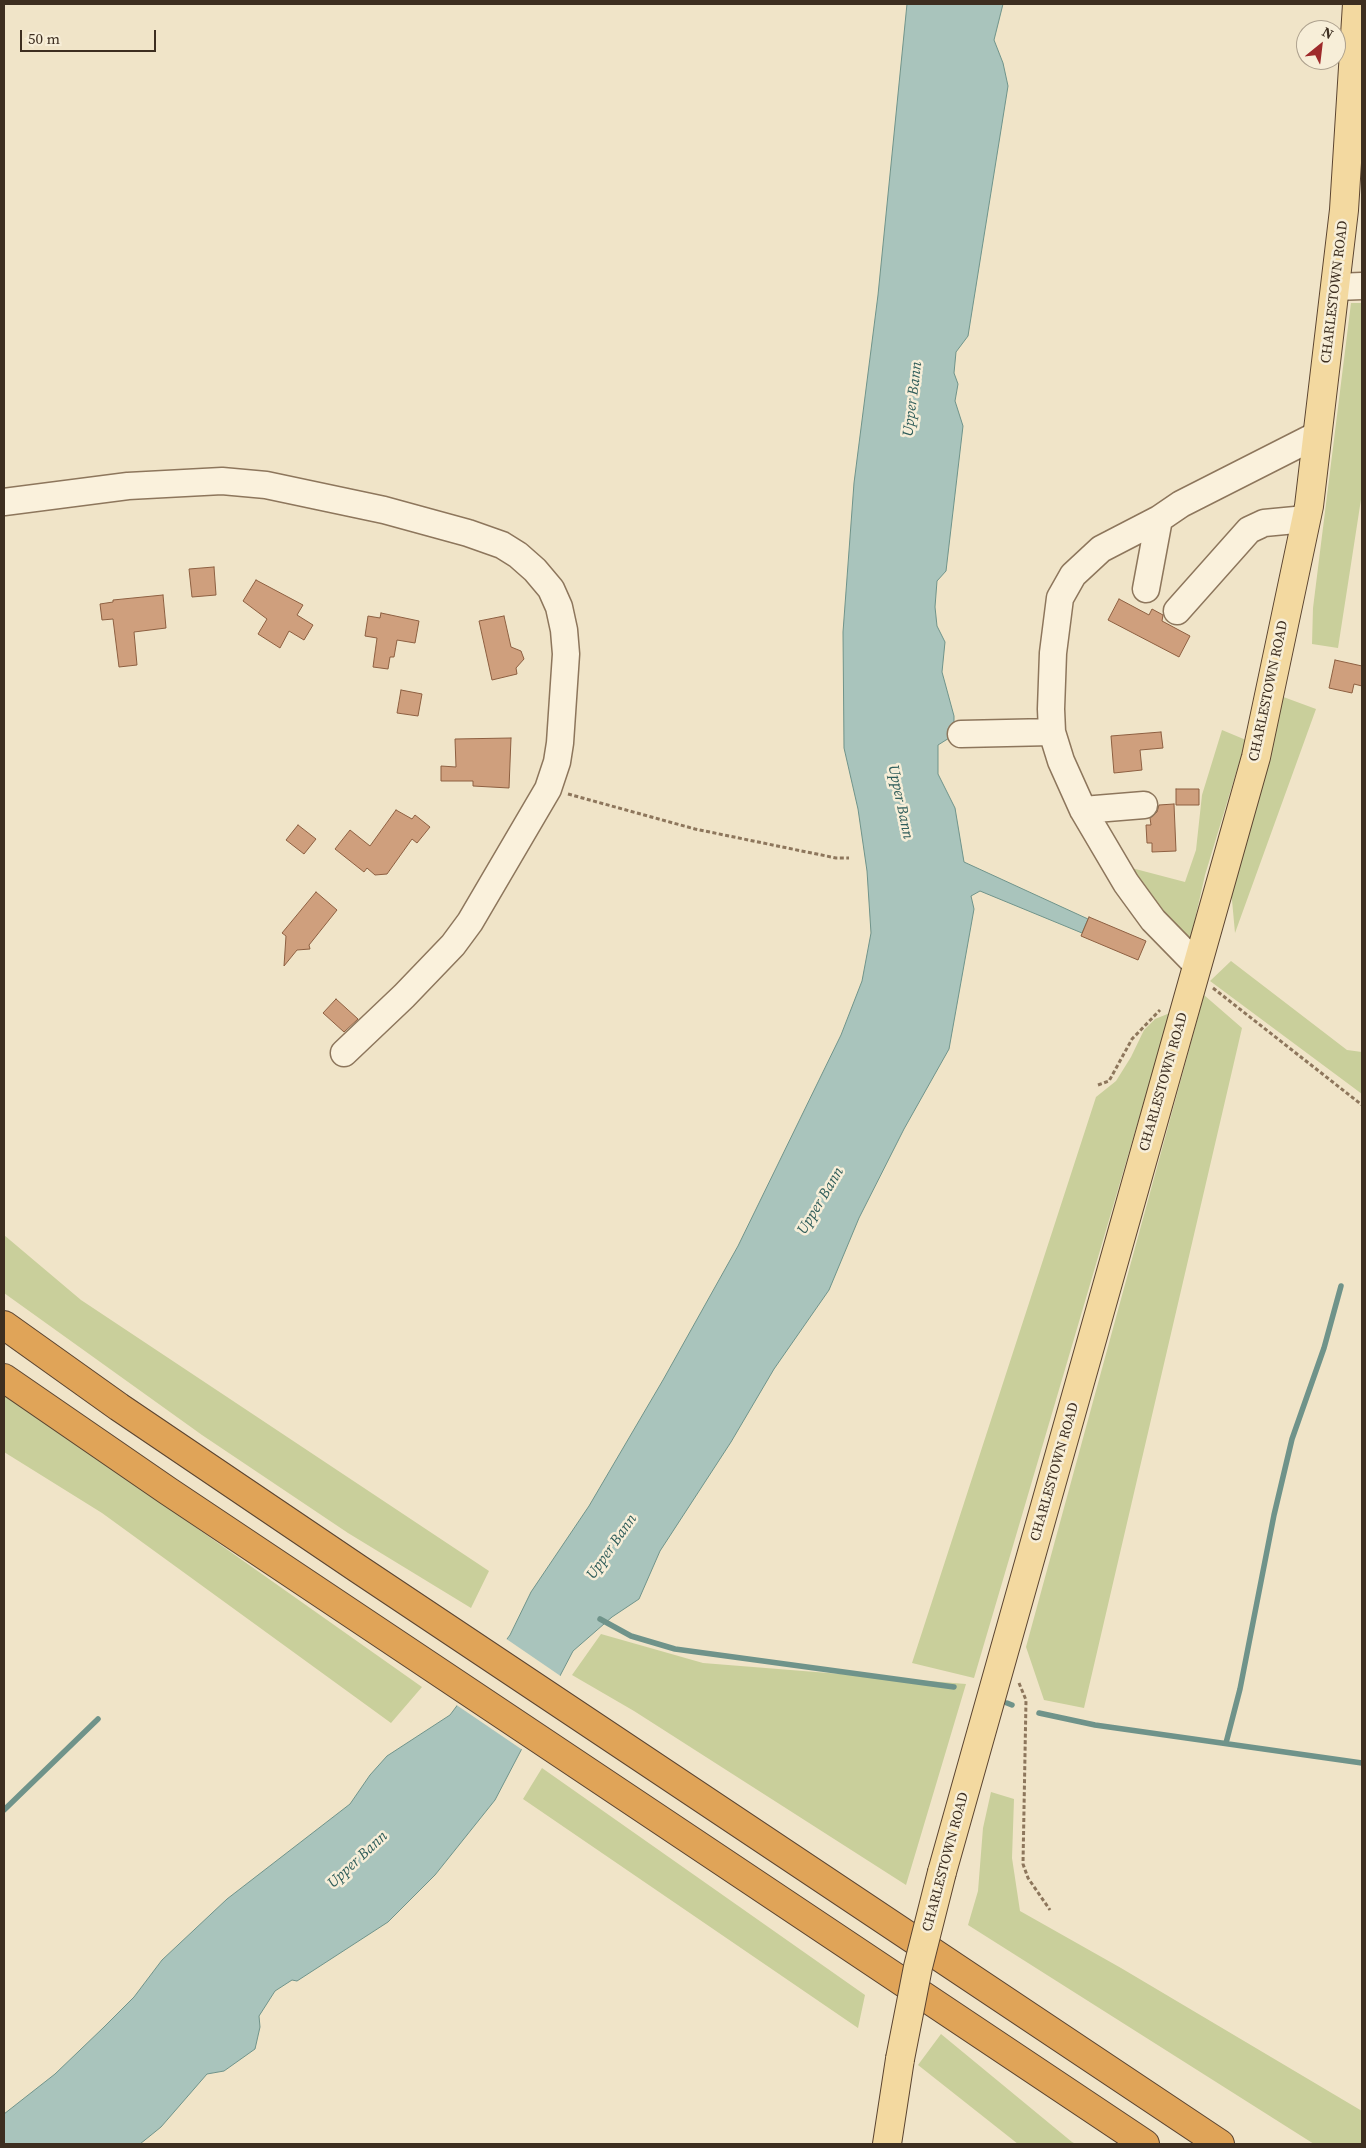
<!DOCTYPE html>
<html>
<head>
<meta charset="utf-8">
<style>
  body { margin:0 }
  #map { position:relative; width:1366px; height:2148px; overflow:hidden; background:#f0e4c8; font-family:"Source Serif 4",serif }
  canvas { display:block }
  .frame { position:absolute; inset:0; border:5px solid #3d2e20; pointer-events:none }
  .north { position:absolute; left:1296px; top:20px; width:50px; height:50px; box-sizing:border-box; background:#f7eed8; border:1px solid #ada18e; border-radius:50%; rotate:29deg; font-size:14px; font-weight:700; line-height:20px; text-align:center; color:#3d2e20 }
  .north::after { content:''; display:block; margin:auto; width:18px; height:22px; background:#9e2a2b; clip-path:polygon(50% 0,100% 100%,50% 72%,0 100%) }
  .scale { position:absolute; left:20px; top:30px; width:136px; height:22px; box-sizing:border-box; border:2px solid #3d2e20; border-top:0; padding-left:6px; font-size:15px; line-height:18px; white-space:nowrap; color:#3d2e20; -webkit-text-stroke:4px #f7eed8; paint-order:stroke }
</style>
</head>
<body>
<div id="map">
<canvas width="1366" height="2148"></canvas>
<div class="frame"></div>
<div class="north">N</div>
<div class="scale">50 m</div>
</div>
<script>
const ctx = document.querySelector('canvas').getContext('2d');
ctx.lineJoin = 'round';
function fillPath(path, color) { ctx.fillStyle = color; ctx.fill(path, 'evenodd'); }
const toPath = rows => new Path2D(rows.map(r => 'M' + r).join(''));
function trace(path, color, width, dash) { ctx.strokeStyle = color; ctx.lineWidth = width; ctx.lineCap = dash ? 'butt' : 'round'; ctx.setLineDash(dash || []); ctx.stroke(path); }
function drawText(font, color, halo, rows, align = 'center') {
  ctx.font = font + ' "Source Serif 4",serif'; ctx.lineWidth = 5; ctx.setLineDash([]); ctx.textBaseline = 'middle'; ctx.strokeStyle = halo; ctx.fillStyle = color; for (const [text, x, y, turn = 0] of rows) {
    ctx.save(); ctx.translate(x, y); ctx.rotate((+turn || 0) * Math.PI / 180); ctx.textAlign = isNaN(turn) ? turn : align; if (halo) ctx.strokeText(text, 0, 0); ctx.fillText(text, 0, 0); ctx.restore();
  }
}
const green = toPath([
  [1351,303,1362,303,1362,493,1338,648,1312,644,1313,608],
  [1278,695,1316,709,1235,933,1231,889],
  [1222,730,1246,740,1205,875,1191,937,1183,937,1124,866,1185,882,1196,850,1202,795],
  [1231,961,1347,1050,1362,1052,1362,1094,1210,981],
  [1204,995,1242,1028,1084,1708,1044,1700,1026,1647],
  [1170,1013,974,1678,912,1663,1096,1097,1116,1081,1131,1057,1144,1030,1155,1019],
  [4,1235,81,1300,489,1571,471,1608,348,1533,202,1435,4,1293],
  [4,1392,422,1687,391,1723,102,1513,4,1452],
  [601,1634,703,1663,966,1684,906,1885,634,1711,572,1675],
  [542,1768,865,1995,858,2028,523,1799],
  [991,1792,1014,1799,1012,1858,1020,1911,1121,1968,1362,2111,1362,2144,1314,2144,968,1925,978,1891,983,1828],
  [941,2034,1072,2142,1076,2144,1018,2144,918,2065]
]);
const water = toPath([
  [907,4,1003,4,994,40,1003,63,1008,86,968,336,956,352,954,373,958,384,955,401,963,426,946,571,937,581,935,607,937,626,945,642,942,672,954,716,954,735,938,745,938,774,955,808,964,862,1088,919,1082,933,980,891,971,896,974,909,949,1049,904,1129,859,1218,829,1290,774,1369,731,1442,660,1551,639,1599,612,1617,573,1651,495,1800,435,1875,388,1922,297,1981,292,1980,275,1991,259,2016,260,2027,255,2049,224,2071,207,2074,161,2127,140,2144,4,2144,4,2114,55,2074,104,2027,134,1997,162,1960,227,1899,350,1804,370,1775,387,1756,450,1715,510,1635,531,1592,589,1506,663,1380,738,1246,841,1035,862,981,871,933,867,871,858,809,844,748,843,632,854,483,878,295,907,4]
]);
const pier = toPath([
  [505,1638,562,1677,524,1751,455,1704]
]);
const stream = toPath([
  [600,1619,631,1636,675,1649,954,1687],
  [1007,1703,1012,1705],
  [1039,1713,1095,1725,1362,1763],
  [1226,1743,1240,1689,1274,1515,1292,1439,1324,1348,1341,1286],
  [4,1810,98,1719]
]);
const building = toPath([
  [214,567,216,595,192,597,189,569,214,567],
  [256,580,303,605,297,615,313,625,304,640,289,631,280,648,258,634,267,619,243,601,256,580],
  [163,595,166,628,134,632,137,665,119,667,113,619,102,620,100,604,113,602,113,600,163,595],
  [1119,599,1149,615,1152,609,1163,615,1162,621,1190,636,1179,657,1108,620,1119,599],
  [381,613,419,621,415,643,397,640,394,657,390,657,388,669,373,667,377,638,365,636,368,616,380,618,381,613],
  [504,616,511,647,521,651,524,659,516,668,517,674,492,680,479,621,504,616],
  [1335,660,1362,666,1362,686,1354,684,1352,693,1329,688,1335,660],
  [401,690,422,694,418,716,397,713,401,690],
  [1161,732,1163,748,1140,750,1142,770,1114,773,1111,736,1161,732],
  [511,738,509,788,473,786,473,781,441,781,441,766,456,767,455,739,511,738],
  [1176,789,1199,789,1199,805,1176,805,1176,789],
  [1174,804,1176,851,1152,852,1152,843,1147,843,1146,825,1151,825,1150,818,1157,812,1159,805,1174,804],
  [396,810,412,819,415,815,430,827,417,843,412,839,387,874,375,875,367,868,364,872,335,849,350,830,370,846,396,810],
  [298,825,316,839,304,854,286,840,298,825],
  [316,892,337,910,309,945,310,949,297,950,284,966,286,936,282,933,316,892],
  [1089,917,1146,941,1138,960,1081,936,1089,917],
  [336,999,358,1019,344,1032,323,1013,336,999]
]);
const path = toPath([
  [568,794,695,829,836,858,849,858],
  [1213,988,1362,1105],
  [1098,1085,1109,1081,1132,1039,1160,1010],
  [1019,1683,1026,1700,1023,1864,1028,1878,1050,1910]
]);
const minor = toPath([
  [1336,287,1362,286],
  [4,502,128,486,222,481,266,485,384,510,468,533,502,545,518,555,535,570,551,589,559,607,564,630,566,654,560,743,557,762,548,789,470,922,453,945,404,996,344,1053],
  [1146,589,1159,519],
  [1177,611,1249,530,1264,523,1306,519],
  [961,734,1052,732],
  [1083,810,1144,805],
  [1197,965,1153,920,1126,883,1083,810,1061,761,1052,732,1051,709,1053,653,1060,598,1073,575,1101,549,1159,519,1181,504,1317,435]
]);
const major = toPath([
  [942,1872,1256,757,1309,506,1344,210,1357,4],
  [887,2144,900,2059]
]);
const highway = toPath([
  [4,1325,119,1407,357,1568,1220,2144],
  [4,1378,168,1491,1145,2144]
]);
const majorBridge = toPath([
  [900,2059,918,1967,942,1872]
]);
const streetNames = [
  ["CHARLESTOWN ROAD",1335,292,-83],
  ["CHARLESTOWN ROAD",1269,691,-78],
  ["CHARLESTOWN ROAD",1164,1082,-74],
  ["CHARLESTOWN ROAD",1055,1472,-74],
  ["CHARLESTOWN ROAD",946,1862,-75]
];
const waterNames = [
  ["Upper Bann",913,399,-83],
  ["Upper Bann",900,802,78],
  ["Upper Bann",821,1201,-59],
  ["Upper Bann",612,1547,-55],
  ["Upper Bann",358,1860,-43]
];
fillPath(green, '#c9cf9b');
fillPath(water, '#a9c4bc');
trace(water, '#6f938a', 1);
fillPath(pier, '#f0e4c8');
trace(stream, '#6f938a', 5.5);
fillPath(building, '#cf9f7d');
trace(building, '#8d5f41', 1);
trace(minor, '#8d765c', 29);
trace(major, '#5b4430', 30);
trace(highway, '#5b4430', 30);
trace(path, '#8d765c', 3, [4, 2.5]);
trace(minor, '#faf1dc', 26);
trace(major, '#f3d9a0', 28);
trace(highway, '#e0a458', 28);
trace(majorBridge, '#5b4430', 30, []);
trace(majorBridge, '#f3d9a0', 28);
drawText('14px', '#3d2e20', '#f7eed8', streetNames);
drawText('italic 15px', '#2f5d5a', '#f7eed8', waterNames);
</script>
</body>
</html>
